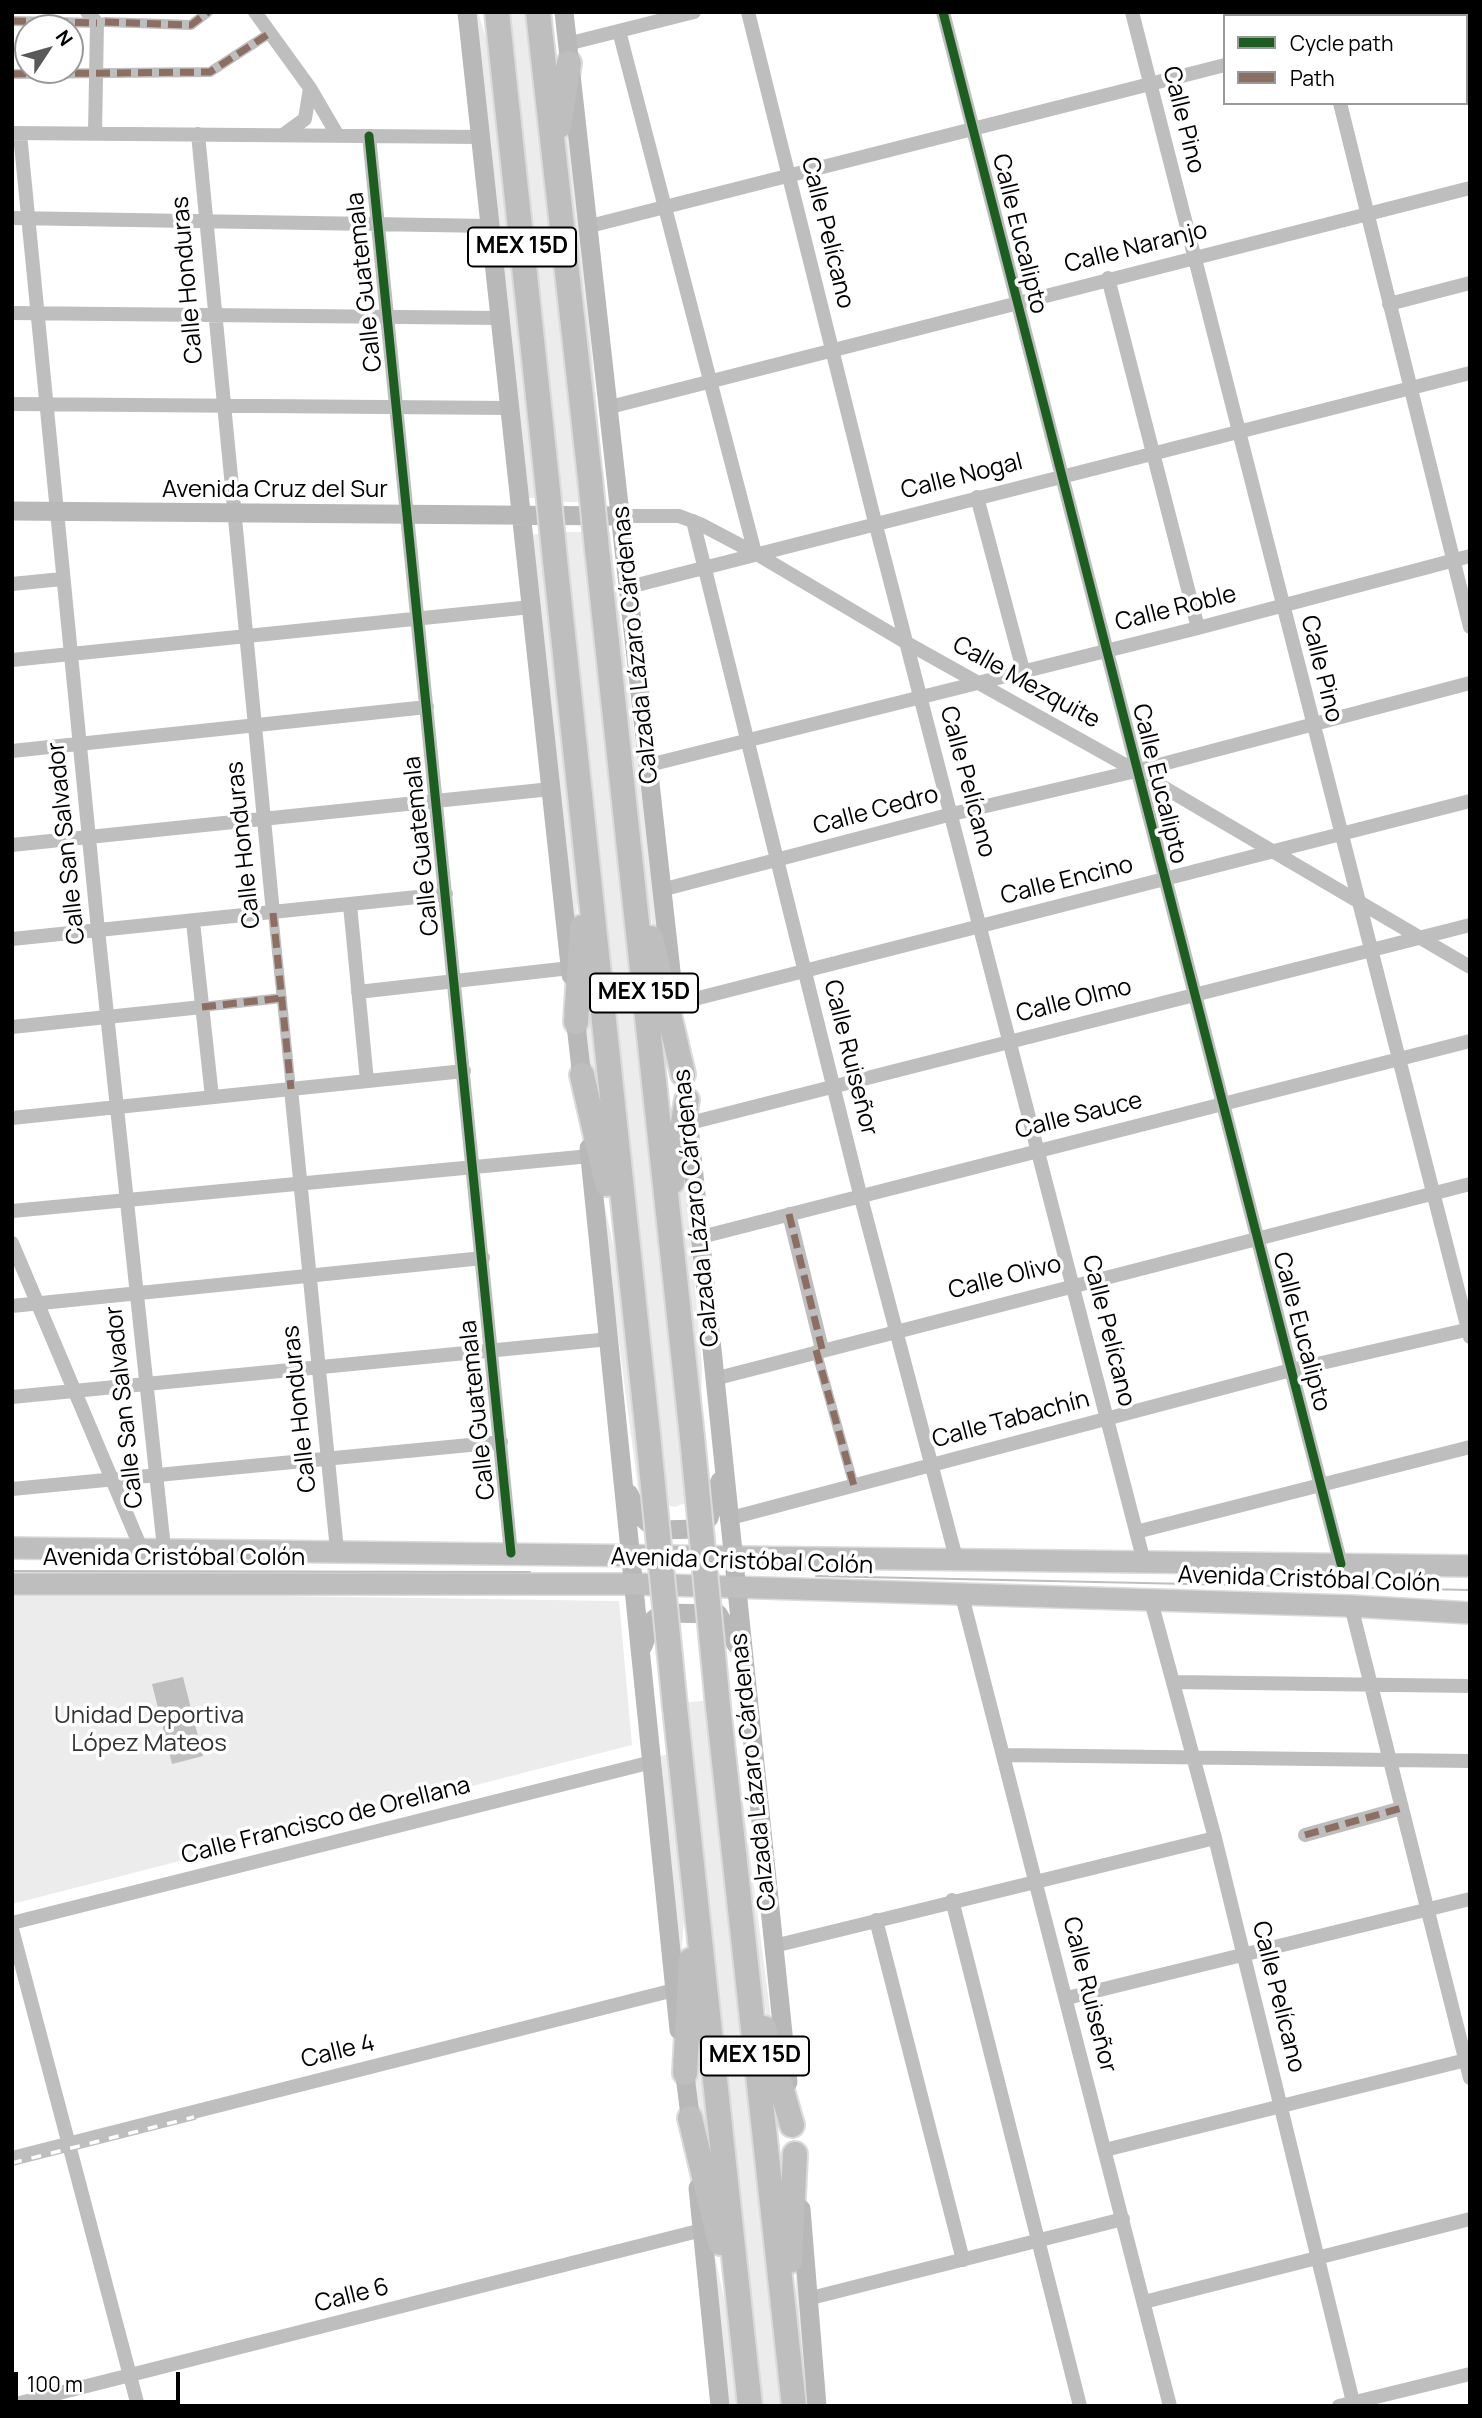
<!DOCTYPE html>
<html>
<head>
<meta charset="utf-8">
<style>
  body { margin:0 }
  #map { position:relative; width:1482px; height:2418px; overflow:hidden; background:#fff; font-family:Manrope,sans-serif }
  canvas { display:block }
  .frame { position:absolute; inset:0; border:14px solid #000; pointer-events:none }
  .legend { position:absolute; left:1223px; top:14px; width:245px; height:91px; box-sizing:border-box; background:#fff; border:2px solid #999; margin:0; padding:9px 12px; list-style:none; font-size:21px; color:#000 }
  .legend li { display:flex; align-items:center; gap:14px; height:35px }
  .legend b { width:35px; border:2px solid #999 }
  .north { position:absolute; left:14px; top:14px; width:70px; height:70px; box-sizing:border-box; background:#fff; border:2px solid #999; border-radius:50%; rotate:54deg; font-size:19px; font-weight:700; line-height:28px; text-align:center; color:#000 }
  .north::after { content:''; display:block; margin:auto; width:24px; height:32px; background:#595959; clip-path:polygon(50% 0,100% 100%,50% 72%,0 100%) }
  .scale { position:absolute; left:14px; top:2372px; width:166px; height:32px; box-sizing:border-box; border:4px solid #000; border-top:0; padding-left:9px; font-size:21px; line-height:24px; white-space:nowrap; color:#000; -webkit-text-stroke:5px #fff; paint-order:stroke }
</style>
</head>
<body>
<div id="map">
<canvas width="1482" height="2418"></canvas>
<div class="frame"></div>
<ul class="legend">
<li><b style="height:9px;background:#1b5e20"></b>Cycle path</li>
<li><b style="height:9px;background:#8d6e63"></b>Path</li>
</ul>
<div class="north">N</div>
<div class="scale">100 m</div>
</div>
<script>
const ctx = document.querySelector('canvas').getContext('2d');
ctx.lineJoin = 'round';
function fillPath(path, color) { ctx.fillStyle = color; ctx.fill(path, 'evenodd'); }
const toPath = rows => new Path2D(rows.map(r => 'M' + r).join(''));
function trace(path, color, width, dash) { ctx.strokeStyle = color; ctx.lineWidth = width; ctx.lineCap = dash ? 'butt' : 'round'; ctx.setLineDash(dash || []); ctx.stroke(path); }
function drawText(font, color, halo, rows, align = 'center') {
  ctx.font = font + ' Manrope,sans-serif'; ctx.lineWidth = 7; ctx.setLineDash([]); ctx.textBaseline = 'middle'; ctx.strokeStyle = halo; ctx.fillStyle = color; for (const [text, x, y, turn = 0] of rows) {
    ctx.save(); ctx.translate(x, y); ctx.rotate((+turn || 0) * Math.PI / 180); ctx.textAlign = isNaN(turn) ? turn : align; if (halo) ctx.strokeText(text, 0, 0); ctx.fillText(text, 0, 0); ctx.restore();
  }
}
const green = toPath([
  [471,12,478,12,489,48,535,498,524,498],
  [505,12,529,12,581,502,556,502],
  [569,102,606,507,598,506,558,162],
  [561,532,582,532,680,1451,697,1450,702,1497,675,1507,646,1501],
  [603,533,610,533,661,957,630,839],
  [540,534,579,877,574,966,528,535],
  [588,940,609,1171,584,1070],
  [684,1161,702,1367,700,1454,675,1208],
  [596,1165,620,1277,643,1528],
  [12,1592,619,1601,632,1745,12,1904],
  [709,1700,784,2406,758,2406,683,1703],
  [728,1748,736,1748,774,2041,752,1962],
  [671,1753,686,1886,680,1981,661,1756],
  [697,1965,722,2241,690,2078],
  [709,2229,732,2335,740,2406,726,2406],
  [797,2235,813,2406,798,2406,793,2364]
]);
const water = toPath([
  [183,1677,203,1756,172,1764,152,1684]
]);
const pedestrian = toPath([
  [12,21,97,23],
  [105,22,191,25,208,12],
  [12,74,210,72,270,33],
  [273,913,291,1089],
  [202,1007,282,998],
  [816,1350,854,1486]
]);
const minor = toPath([
  [87,12,97,23,95,133],
  [255,12,310,88,338,136],
  [748,12,875,522,1144,1562],
  [943,12,1341,1564],
  [1132,12,1470,1337],
  [1317,12,1318,16],
  [1419,16,1433,12],
  [619,31,755,553],
  [567,44,694,12],
  [1340,103,1470,627],
  [12,133,480,137],
  [20,134,98,930,164,1548],
  [198,134,273,913],
  [283,135,305,119,310,88],
  [369,136,511,1553],
  [12,218,490,226],
  [590,226,1225,65],
  [1108,278,1198,628],
  [1389,304,1470,283],
  [12,313,499,318],
  [12,404,509,408],
  [610,407,1470,188],
  [977,497,1023,670],
  [622,516,679,516,700,524,755,553,907,643,1136,771,1470,967],
  [693,521,860,1194,956,1558],
  [12,584,62,579],
  [629,587,1470,373],
  [12,660,531,607],
  [12,751,427,707],
  [649,765,1198,628,1470,556],
  [12,845,551,789],
  [661,890,952,814,1136,771,1470,683],
  [350,905,367,1081],
  [193,922,212,1097],
  [12,939,446,894],
  [358,992,570,968],
  [675,1004,1470,801],
  [12,1027,202,1007],
  [291,1089,337,1550],
  [12,1118,464,1071],
  [690,1123,1470,925],
  [12,1211,590,1156],
  [789,1214,822,1349],
  [701,1237,1470,1041],
  [12,1243,141,1548],
  [12,1306,483,1258],
  [714,1379,1470,1184],
  [12,1397,610,1339],
  [12,1489,501,1442],
  [727,1519,1291,1370,1470,1329],
  [1136,1532,1470,1447],
  [962,1596,1170,2406],
  [1151,1601,1215,1838,1354,2406],
  [1351,1606,1470,2078],
  [1174,1682,1470,1686],
  [1004,1755,1470,1761],
  [1305,1835,1402,1808],
  [952,1900,1080,2406],
  [876,1920,963,2260],
  [12,1923,652,1762],
  [12,1929,138,2406],
  [774,1946,1215,1838],
  [1067,1998,1470,1899],
  [1105,2150,1470,2059],
  [12,2158,674,1990],
  [811,2298,1123,2219],
  [1144,2302,1470,2219],
  [12,2405,702,2230],
  [1339,2406,1470,2374]
]);
const secondary = toPath([
  [467,12,571,975],
  [564,12,673,989],
  [12,511,622,516],
  [574,1008,583,1086],
  [682,1060,788,2082],
  [589,1148,679,2030],
  [629,1494,639,1515,653,1527,662,1530,696,1529,709,1518,720,1481],
  [643,1646,652,1621,662,1613,718,1614,736,1644],
  [683,2060,692,2131],
  [698,2188,720,2406],
  [801,2209,817,2406]
]);
const primary = toPath([
  [12,1548,1470,1566],
  [12,1584,633,1584,1351,1606,1470,1613]
]);
const motorway = toPath([
  [497,12,547,481],
  [538,12,590,478],
  [559,126,569,63],
  [597,549,692,1437],
  [555,560,648,1435],
  [651,938,683,1074],
  [576,1022,582,927],
  [582,1075,607,1184],
  [672,1182,687,1100],
  [718,1706,794,2406],
  [675,1707,750,2406],
  [764,2028,792,2125],
  [685,2073,691,1960],
  [690,2118,720,2243],
  [790,2261,795,2154]
]);
const tram = toPath([
  [12,1571,530,1572],
  [816,1576,1470,1590]
]);
const rail = toPath([
  [12,2163,194,2117]
]);
const motorwayBridge = toPath([
  [590,478,597,549],
  [547,481,555,560],
  [648,1435,675,1707],
  [692,1437,718,1706]
]);
const quiet = toPath([
  [12,21,97,23],
  [105,22,191,25,208,12],
  [12,74,210,72,270,33],
  [273,913,291,1089],
  [202,1007,282,998],
  [789,1214,822,1349],
  [816,1350,854,1486],
  [1305,1835,1402,1808]
]);
const cycleway = toPath([
  [943,12,1341,1564],
  [369,136,511,1553]
]);
const shields = [
  [522,247,108],
  [644,993,108],
  [755,2056,108]
];
const shieldNames = [
  ["MEX 15D",522,247],
  ["MEX 15D",644,993],
  ["MEX 15D",755,2056]
];
const streetNames = [
  ["Calle Pino",1183,120,76],
  ["Calle Pelícano",827,233,76],
  ["Calle Eucalipto",1019,234,76],
  ["Calle Naranjo",1136,248,-14],
  ["Calle Honduras",188,280,-95],
  ["Calle Guatemala",365,282,-96],
  ["Calle Nogal",962,477,-14],
  ["Avenida Cruz del Sur",275,490],
  ["Calle Roble",1176,609,-14],
  ["Calzada Lázaro Cárdenas",636,645,-96],
  ["Calle Pino",1321,669,76],
  ["Calle Mezquite",1026,683,29],
  ["Calle Pelícano",967,782,75],
  ["Calle Eucalipto",1159,784,76],
  ["Calle Cedro",876,811,-15],
  ["Calle San Salvador",67,843,-96],
  ["Calle Honduras",244,845,-96],
  ["Calle Guatemala",422,846,-96],
  ["Calle Encino",1067,881,-14],
  ["Calle Olmo",1074,1001,-14],
  ["Calle Ruiseñor",850,1058,76],
  ["Calle Sauce",1079,1116,-14],
  ["Calzada Lázaro Cárdenas",697,1208,-96],
  ["Calle Olivo",1005,1278,-14],
  ["Calle Pelícano",1108,1331,76],
  ["Calle Eucalipto",1301,1332,75],
  ["Calle San Salvador",125,1407,-96],
  ["Calle Honduras",300,1409,-96],
  ["Calle Guatemala",478,1410,-96],
  ["Calle Tabachín",1011,1420,-15],
  ["Avenida Cristóbal Colón",174,1558],
  ["Avenida Cristóbal Colón",742,1562,2],
  ["Avenida Cristóbal Colón",1309,1580,2],
  ["Calzada Lázaro Cárdenas",754,1772,-96],
  ["Calle Francisco de Orellana",326,1821,-14],
  ["Calle Ruiseñor",1089,1995,76],
  ["Calle Pelícano",1278,1997,76],
  ["Calle 4",338,2052,-14],
  ["Calle 6",352,2296,-14]
];
const parkNames = [
  ["Unidad Deportiva",149,1716],
  ["López Mateos",149,1744]
];
fillPath(green, '#ececec');
fillPath(water, '#bfbfbf');
trace(primary, '#dbdbdb', 24);
trace(motorway, '#dbdbdb', 28);
trace(pedestrian, '#bebebe', 10);
trace(minor, '#bebebe', 14);
trace(secondary, '#b8b8b8', 19);
trace(primary, '#bebebe', 21);
trace(motorway, '#bebebe', 24);
trace(tram, '#bebebe', 2);
trace(rail, '#bebebe', 6);
trace(rail, '#fff', 3.5, [10]);
trace(motorwayBridge, '#dbdbdb', 28, []);
trace(motorwayBridge, '#bebebe', 24);
trace(quiet, '#8d6e63', 7, [14, 7]);
trace(cycleway, '#1b5e20', 9);
for (const [x, y, w] of shields) { const box = new Path2D(); box.roundRect(x - w / 2, y - 19.5, w, 39, 5); ctx.fillStyle = '#fff'; ctx.fill(box); trace(box, '#000', 2); }
drawText('bold 23px', '#000', null, shieldNames);
drawText('24px', '#000', '#fff', streetNames);
drawText('24px', '#333', '#fff', parkNames);
</script>
</body>
</html>
